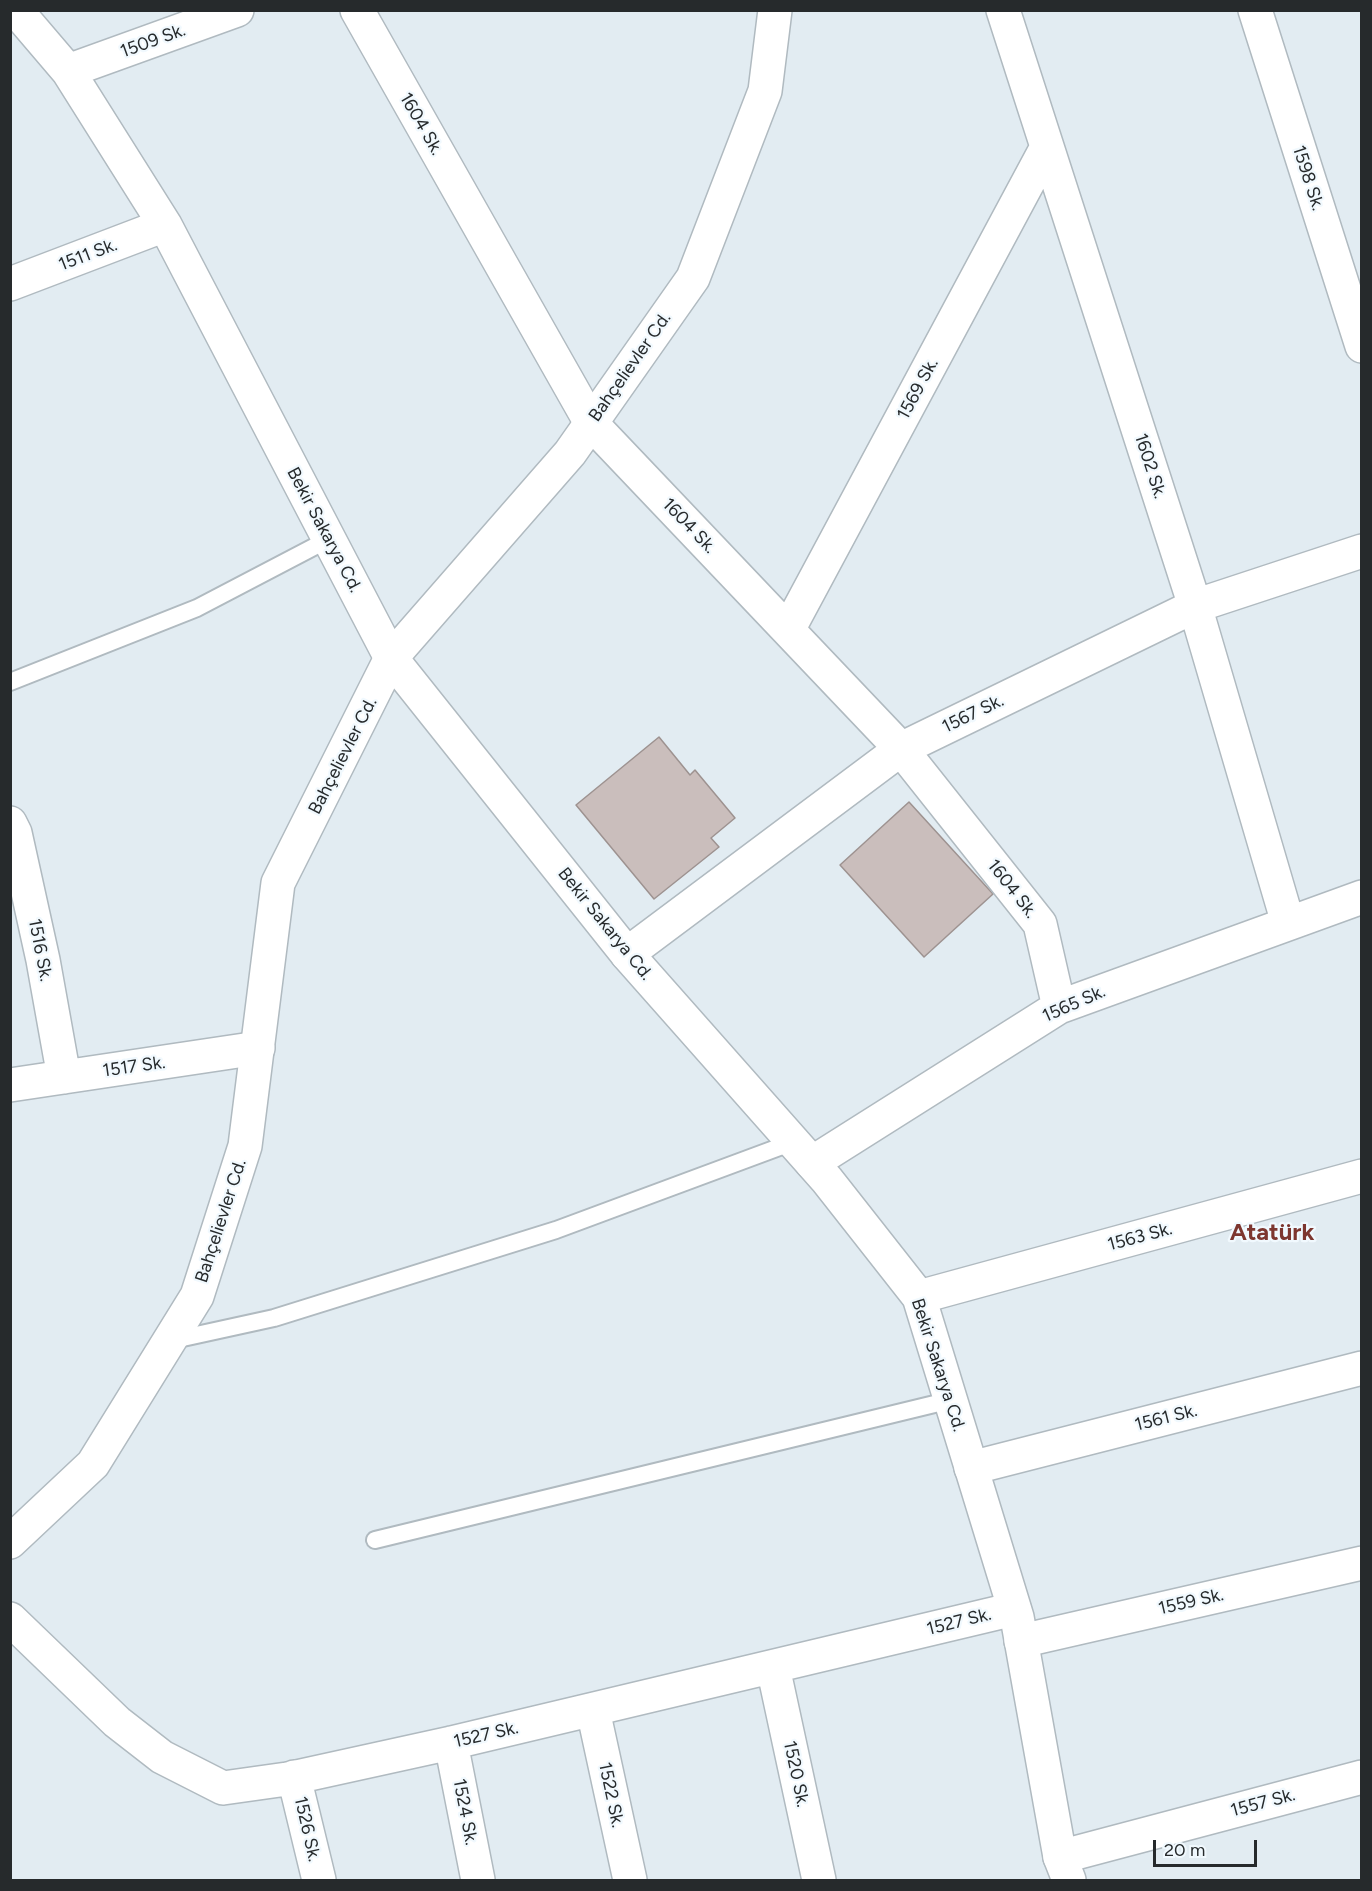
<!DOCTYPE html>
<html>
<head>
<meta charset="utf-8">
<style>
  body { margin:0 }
  #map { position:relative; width:1372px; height:1891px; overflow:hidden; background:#e2ecf2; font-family:Figtree,sans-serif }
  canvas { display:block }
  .frame { position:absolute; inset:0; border:12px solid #262a2c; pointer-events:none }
  .scale { position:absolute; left:1153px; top:1840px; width:104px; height:27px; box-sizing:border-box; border:3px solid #262a2c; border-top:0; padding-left:8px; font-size:18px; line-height:21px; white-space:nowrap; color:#262a2c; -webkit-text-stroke:4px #f1f9fe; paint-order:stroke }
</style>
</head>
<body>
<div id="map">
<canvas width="1372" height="1891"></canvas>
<div class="frame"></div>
<div class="scale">20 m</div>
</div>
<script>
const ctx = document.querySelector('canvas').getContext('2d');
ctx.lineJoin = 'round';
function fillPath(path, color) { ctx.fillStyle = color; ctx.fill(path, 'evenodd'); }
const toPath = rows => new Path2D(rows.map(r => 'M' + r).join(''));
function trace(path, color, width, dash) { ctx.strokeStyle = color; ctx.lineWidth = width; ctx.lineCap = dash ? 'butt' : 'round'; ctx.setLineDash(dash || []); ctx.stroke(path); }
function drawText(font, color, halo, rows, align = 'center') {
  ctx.font = font + ' Figtree,sans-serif'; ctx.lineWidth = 4.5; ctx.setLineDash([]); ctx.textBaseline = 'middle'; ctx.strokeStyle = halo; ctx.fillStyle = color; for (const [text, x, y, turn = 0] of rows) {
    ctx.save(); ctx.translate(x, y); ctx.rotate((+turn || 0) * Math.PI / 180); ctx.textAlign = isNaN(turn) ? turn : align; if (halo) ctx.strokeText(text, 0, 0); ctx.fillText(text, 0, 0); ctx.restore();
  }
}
const building = toPath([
  [659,737,690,775,695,770,735,818,711,838,719,847,654,899,576,805,659,737],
  [909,802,993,894,924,957,840,865,909,802]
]);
const lane = toPath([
  [10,682,197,608,329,539],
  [169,1341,274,1318,556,1230,793,1142],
  [375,1540,951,1400]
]);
const street = toPath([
  [16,10,68,71,165,225,391,658],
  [357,10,591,423,901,749,1040,924,1059,1007],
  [1003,10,1195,606,1288,923],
  [1255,10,1362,346],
  [68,71,237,10],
  [10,284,165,225],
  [788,630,1047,147],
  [10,823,15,833,43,960,64,1077],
  [627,954,901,749,1195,606,1362,551],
  [10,1085,258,1048],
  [812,1163,1059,1007,1362,897],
  [919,1297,1362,1176],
  [971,1468,1362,1368],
  [10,1619,117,1722,162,1757,223,1788,287,1779,451,1743,1014,1609],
  [1021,1641,1362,1563],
  [773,1667,819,1880],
  [593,1710,630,1880],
  [451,1743,478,1880],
  [294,1777,319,1880],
  [1060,1857,1362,1777]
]);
const secondary = toPath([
  [391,658,627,954,827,1180,919,1297,1017,1617,1060,1857,1069,1880],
  [10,1542,93,1464,197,1296,245,1146,278,883,391,658,570,453,693,278,765,91,775,10]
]);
const streetNames = [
  ["1509 Sk.",153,41,-20],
  ["1604 Sk.",421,124,60],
  ["1598 Sk.",1308,178,72],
  ["1511 Sk.",88,255,-21],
  ["Bahçelievler Cd.",630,367,-55],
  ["1569 Sk.",918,389,-62],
  ["1602 Sk.",1150,466,72],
  ["1604 Sk.",689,526,46],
  ["Bekir Sakarya Cd.",324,530,62],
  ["1567 Sk.",973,714,-26],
  ["Bahçelievler Cd.",343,756,-63],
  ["1604 Sk.",1012,889,52],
  ["Bekir Sakarya Cd.",605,924,51],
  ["1516 Sk.",40,950,79],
  ["1565 Sk.",1074,1004,-24],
  ["1517 Sk.",134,1067,-8],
  ["Bahçelievler Cd.",221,1221,-72],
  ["1563 Sk.",1140,1237,-15],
  ["Bekir Sakarya Cd.",938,1365,72],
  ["1561 Sk.",1166,1418,-14],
  ["1559 Sk.",1191,1602,-13],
  ["1527 Sk.",959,1622,-14],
  ["1527 Sk.",486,1735,-13],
  ["1520 Sk.",796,1774,78],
  ["1522 Sk.",611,1795,78],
  ["1557 Sk.",1263,1803,-15],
  ["1524 Sk.",465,1812,79],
  ["1526 Sk.",307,1829,77]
];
const districtNames = [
  ["Atatürk",1272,1233]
];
fillPath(building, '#cabebc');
trace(building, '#9d9290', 1.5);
trace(lane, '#b0bac0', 20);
trace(street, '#b0bac0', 36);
trace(secondary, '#b0bac0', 36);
trace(lane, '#fff', 16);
trace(street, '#fff', 33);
trace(secondary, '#fff', 33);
drawText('18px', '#262a2c', '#f1f9fe', streetNames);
drawText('bold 24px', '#7d362f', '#f1f9fe', districtNames);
</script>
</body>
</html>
